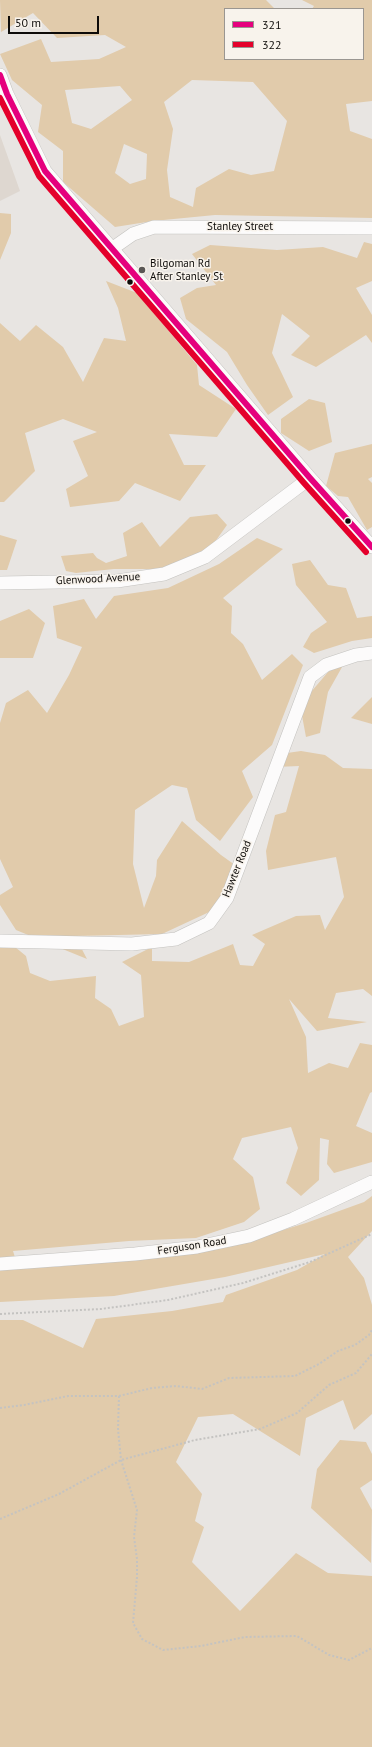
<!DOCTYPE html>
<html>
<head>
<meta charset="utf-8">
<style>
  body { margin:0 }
  #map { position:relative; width:372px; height:1747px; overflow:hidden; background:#e8e5e2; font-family:"PT Sans",sans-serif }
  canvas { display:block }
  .legend { position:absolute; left:224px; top:8px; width:140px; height:52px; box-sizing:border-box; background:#f8f3ec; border:1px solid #9a9691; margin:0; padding:5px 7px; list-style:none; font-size:12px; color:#0d0b09 }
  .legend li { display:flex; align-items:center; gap:8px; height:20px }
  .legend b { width:20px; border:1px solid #9a9691 }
  .scale { position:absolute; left:8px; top:16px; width:91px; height:18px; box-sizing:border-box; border:2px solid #0d0b09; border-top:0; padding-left:5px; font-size:12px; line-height:14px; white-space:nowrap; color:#0d0b09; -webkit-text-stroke:3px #f8f3ec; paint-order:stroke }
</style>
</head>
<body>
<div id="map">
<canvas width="372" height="1747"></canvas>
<ul class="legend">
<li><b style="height:5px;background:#e5007d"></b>321</li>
<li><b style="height:5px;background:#e4002b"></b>322</li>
</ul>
<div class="scale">50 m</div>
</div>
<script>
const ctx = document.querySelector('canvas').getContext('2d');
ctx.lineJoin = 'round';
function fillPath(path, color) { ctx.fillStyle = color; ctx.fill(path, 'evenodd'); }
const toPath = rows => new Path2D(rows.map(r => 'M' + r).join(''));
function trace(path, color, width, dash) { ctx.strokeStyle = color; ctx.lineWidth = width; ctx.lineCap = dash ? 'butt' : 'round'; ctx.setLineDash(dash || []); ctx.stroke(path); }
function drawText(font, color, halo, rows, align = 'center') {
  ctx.font = font + ' "PT Sans",sans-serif'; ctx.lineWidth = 3; ctx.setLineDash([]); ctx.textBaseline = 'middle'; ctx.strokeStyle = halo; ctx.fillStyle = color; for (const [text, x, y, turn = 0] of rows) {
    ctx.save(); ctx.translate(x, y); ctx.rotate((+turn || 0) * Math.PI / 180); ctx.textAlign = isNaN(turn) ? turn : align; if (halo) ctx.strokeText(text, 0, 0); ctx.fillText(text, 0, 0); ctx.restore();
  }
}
const built = toPath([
  [0,135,20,191,0,201]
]);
const green = toPath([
  [0,0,266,0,275,9,225,9,225,59,363,59,363,9,312,9,314,6,302,0,372,0,372,101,346,104,350,131,372,139,372,218,215,215,153,221,115,227,63,182,63,151,38,132,42,105,12,80,0,54,41,39,51,62,99,59,126,47,105,35,57,38,33,13,1,32],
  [192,80,253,82,287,121,274,171,251,175,229,169,196,188,193,207,170,197,167,170,173,129,164,102],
  [120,86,132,100,91,129,72,123,65,90],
  [124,144,147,154,146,179,130,184,115,173],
  [0,213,11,214,11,233,0,260],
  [364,242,372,244,372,281,356,288,372,315,372,343,366,335,316,367,291,355,310,336,282,314,272,353,293,397,268,415,247,385,227,352,186,319,180,298,197,288,216,285,192,254,210,245,277,250,323,247,357,258],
  [106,281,137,293,197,365,199,385,236,409,217,437,169,434,184,465,206,465,180,501,135,483,119,501,70,507,66,489,88,476,73,441,97,432,63,419,25,433,35,471,4,502,0,502,0,323,20,341,36,325,63,347,83,382,104,338,126,341,118,308],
  [309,399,325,403,332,442,309,451,281,433,281,419],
  [372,444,372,477,368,479,372,483,372,527,367,530,348,497,338,496,326,486,335,453],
  [217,514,227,525,207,553,163,569,114,569,76,573,66,571,61,556,93,553,97,558,106,563,127,556,123,533,142,522,160,547,190,517],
  [0,535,17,540,7,570,0,570],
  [257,538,283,549,223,598,232,606,231,633,243,644,262,680,292,654,303,665,272,745,242,771,253,797,220,841,196,820,187,788,172,785,135,810,133,864,144,908,156,876,157,860,182,821,221,855,242,870,220,907,162,934,75,936,87,959,16,930,0,905,0,895,13,887,0,859,0,723,6,703,28,690,47,713,69,675,82,647,57,638,53,606,84,599,96,619,114,596,168,588,219,564],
  [310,560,328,585,346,588,357,618,372,616,372,638,352,641,314,653,303,647,311,633,327,622,296,585,292,564],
  [29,609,45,623,33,658,0,658,0,621],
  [346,660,328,692,320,733,306,737,300,705,328,672],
  [372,697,372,724,351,718],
  [301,751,325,755,343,768,372,769,372,996,363,989,336,993,328,1018,367,1022,317,1031,289,999,306,1037,308,1073,329,1063,348,1068,360,1043,372,1045,372,1092,370,1093,356,1126,372,1133,372,1162,334,1173,327,1164,329,1140,320,1138,319,1180,301,1196,286,1183,298,1148,291,1127,242,1138,233,1159,253,1177,260,1209,244,1222,196,1238,129,1241,13,1251,18,1267,55,1267,227,1247,306,1223,364,1202,372,1196,372,1231,348,1257,364,1278,372,1305,372,1414,354,1430,343,1400,306,1418,300,1456,233,1414,198,1417,176,1462,202,1494,195,1521,204,1527,192,1562,240,1611,296,1553,328,1573,372,1576,372,1747,0,1747,0,1320,23,1320,83,1348,96,1319,172,1311,223,1302,226,1295,297,1270,325,1254,225,1277,114,1296,0,1302,0,943,9,942,26,956,30,973,50,981,96,976,95,998,111,1009,119,1026,144,1017,141,975,122,962,152,947,152,961,189,962,233,944,240,965,253,966,265,944,252,935,296,916,320,915,325,930,344,897,336,857,268,870,266,851,275,815,286,812,299,766,276,767,287,753],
  [340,1440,366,1442,372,1454,372,1480,360,1488,372,1510,371,1563,311,1508,317,1469]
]);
const path = toPath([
  [0,1314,101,1309,168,1300,243,1283,310,1262,372,1234],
  [119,1396,118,1429,121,1460,137,1510,134,1537,137,1559,137,1577,133,1623,142,1639,163,1650,201,1646,245,1637,297,1636,329,1655,349,1660,372,1648],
  [0,1408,24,1405,68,1396,119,1396,152,1388,176,1386,202,1389,229,1378,295,1376,319,1364,338,1351,355,1345,369,1335,372,1330],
  [0,1519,59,1494,121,1460,195,1440,260,1429,297,1413,329,1385,356,1373,372,1354]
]);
const minor = toPath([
  [0,75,7,94,45,171,310,478,372,547],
  [113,248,133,234,154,227,372,228],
  [0,583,117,581,164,574,205,557,310,478],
  [0,941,132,944,176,939,209,923,227,898,310,677,326,665,356,655,372,653],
  [0,1264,135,1254,197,1247,249,1236,293,1219,372,1182]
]);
const bus1 = toPath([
  [0,75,7,94,45,171,310,478,372,547]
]);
const bus2 = toPath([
  [0,98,39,176,304,483,366,552]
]);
const markers = [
  [142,270,4,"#5a5755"],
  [130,282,3.5,"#0d0b09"],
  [348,521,3.5,"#0d0b09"]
];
const streetNames = [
  ["Stanley Street",240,227],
  ["Glenwood Avenue",98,579,-3],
  ["Hawter Road",237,869,-68],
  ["Ferguson Road",192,1246,-9]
];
const poiNames = [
  ["Bilgoman Rd",150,264],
  ["After Stanley St",150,277]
];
fillPath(built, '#ded7d0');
fillPath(green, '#e1cbab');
trace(minor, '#c3c2bf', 14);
trace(path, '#c4c3c1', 2, [2, 2]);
trace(minor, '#fcfbfb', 13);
trace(bus1, '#e5007d', 6);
trace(bus2, '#e4002b', 6);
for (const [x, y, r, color] of markers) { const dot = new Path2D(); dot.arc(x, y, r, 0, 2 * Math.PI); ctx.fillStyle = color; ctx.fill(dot); trace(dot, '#f8f3ec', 1.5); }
drawText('11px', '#0d0b09', '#f8f3ec', streetNames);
drawText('11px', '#0d0b09', '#f8f3ec', poiNames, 'left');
</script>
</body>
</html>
